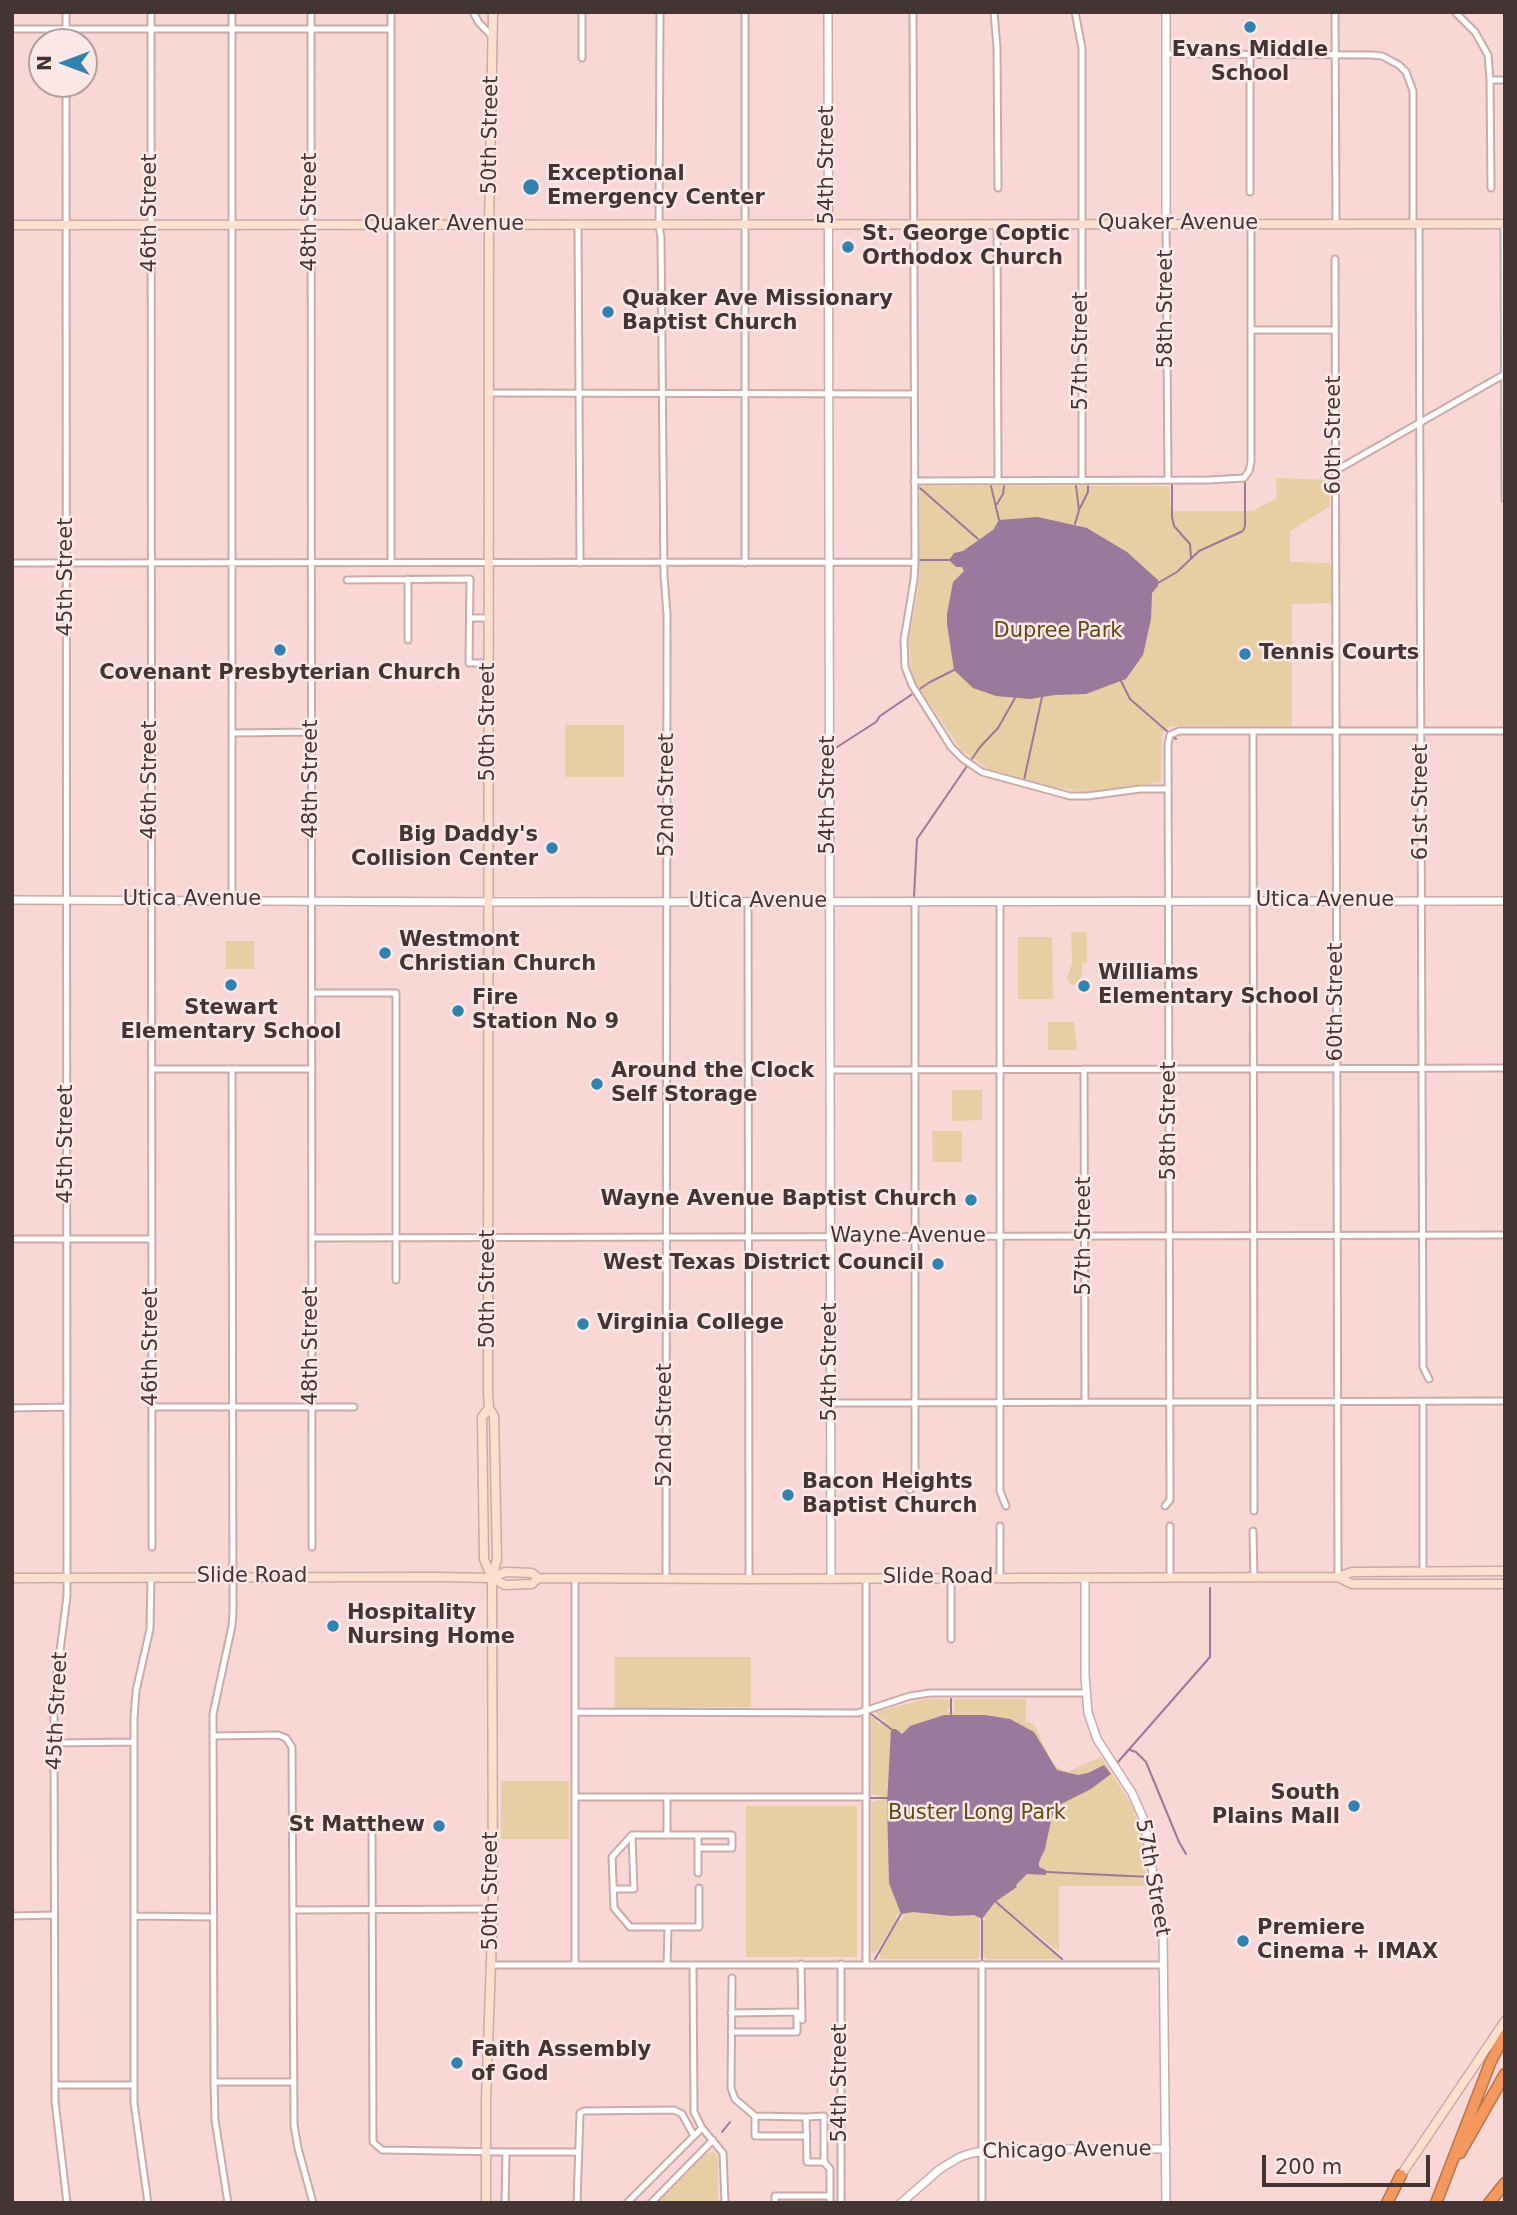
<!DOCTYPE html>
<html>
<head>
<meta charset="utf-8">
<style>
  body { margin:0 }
  #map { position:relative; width:1517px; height:2215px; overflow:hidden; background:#f8d7d5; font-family:"DejaVu Sans",sans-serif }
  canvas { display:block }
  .frame { position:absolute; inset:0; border:14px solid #423534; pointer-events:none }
  .north { position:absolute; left:28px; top:28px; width:70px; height:70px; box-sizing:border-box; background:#fce8e6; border:2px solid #b2a09f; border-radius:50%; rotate:270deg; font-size:19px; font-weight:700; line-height:28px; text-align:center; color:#423534 }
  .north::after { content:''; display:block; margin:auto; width:24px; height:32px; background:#2f82b2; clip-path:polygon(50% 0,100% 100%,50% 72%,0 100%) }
  .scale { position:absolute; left:1262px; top:2155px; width:168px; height:32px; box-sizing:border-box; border:4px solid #423534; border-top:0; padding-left:9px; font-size:21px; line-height:24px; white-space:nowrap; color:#423534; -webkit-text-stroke:5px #fce8e6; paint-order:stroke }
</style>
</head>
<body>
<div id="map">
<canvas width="1517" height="2215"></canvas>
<div class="frame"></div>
<div class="north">N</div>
<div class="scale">200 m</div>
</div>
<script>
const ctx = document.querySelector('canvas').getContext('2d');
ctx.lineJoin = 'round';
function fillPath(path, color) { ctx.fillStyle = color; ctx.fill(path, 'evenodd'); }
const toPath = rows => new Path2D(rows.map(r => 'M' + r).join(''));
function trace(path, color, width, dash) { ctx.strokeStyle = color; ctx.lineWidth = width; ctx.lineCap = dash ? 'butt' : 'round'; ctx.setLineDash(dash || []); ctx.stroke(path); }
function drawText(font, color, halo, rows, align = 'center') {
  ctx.font = font + ' "DejaVu Sans",sans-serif'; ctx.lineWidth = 5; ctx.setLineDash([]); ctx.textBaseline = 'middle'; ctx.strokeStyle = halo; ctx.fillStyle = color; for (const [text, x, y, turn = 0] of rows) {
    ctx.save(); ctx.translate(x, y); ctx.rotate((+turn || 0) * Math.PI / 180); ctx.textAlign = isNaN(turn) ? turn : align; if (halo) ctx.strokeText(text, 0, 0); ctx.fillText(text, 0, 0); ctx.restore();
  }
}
const green = toPath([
  [1276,478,1330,480,1330,506,1290,531,1290,562,1330,563,1332,571,1332,603,1292,604,1292,727,1170,726,1162,734,1161,782,1084,792,1057,788,988,769,961,750,915,682,911,669,909,636,918,592,919,569,920,489,924,486,1169,486,1171,511,1253,511,1277,498],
  [565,725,624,725,624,777,565,777],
  [1071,932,1087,932,1087,963,1082,963,1082,983,1072,985,1067,979,1072,963],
  [1018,937,1052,937,1053,999,1018,999],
  [226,941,254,941,254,969,226,969],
  [1048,1022,1074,1022,1077,1050,1048,1050],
  [952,1090,982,1090,982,1120,952,1121],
  [932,1131,962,1131,962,1162,933,1162],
  [615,1657,751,1657,751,1707,615,1708],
  [925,1699,947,1699,950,1701,950,1707,947,1711,951,1713,955,1711,953,1701,955,1699,1026,1699,1026,1721,1035,1726,1053,1765,1067,1772,1101,1757,1133,1807,1138,1822,1146,1864,1144,1865,1146,1876,1131,1877,1146,1879,1148,1886,1059,1886,1059,1952,996,1902,1057,1954,1060,1959,987,1959,983,1955,983,1921,986,1920,984,1917,980,1916,978,1920,980,1921,980,1955,977,1959,881,1959,879,1952,899,1920,902,1921,903,1915,900,1913,894,1917,897,1919,876,1952,871,1954,871,1802,888,1798,871,1794,870,1718,874,1717,880,1725,884,1724,891,1729,885,1723,884,1719,880,1719,875,1712],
  [501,1781,569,1781,569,1839,501,1839],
  [746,1806,857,1806,857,1957,746,1957],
  [714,2151,718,2158,718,2203,658,2203,706,2154]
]);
const water = toPath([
  [1038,517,1087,528,1127,552,1158,580,1158,586,1152,593,1151,619,1143,655,1126,679,1086,694,1055,695,1030,699,996,696,973,688,954,670,947,624,947,614,953,582,964,571,962,567,956,567,949,560,954,553,963,551,993,530,999,520],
  [944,1715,985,1715,1010,1719,1034,1732,1057,1770,1078,1775,1088,1773,1104,1765,1111,1774,1091,1789,1057,1806,1052,1816,1045,1849,1039,1862,1039,1867,1046,1870,1046,1875,1027,1874,1016,1885,1017,1887,995,1902,982,1919,974,1915,951,1916,913,1912,901,1914,889,1883,887,1804,891,1729,896,1729,902,1734,910,1726]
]);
const stream = toPath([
  [1172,485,1172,517,1174,526,1190,544,1191,558],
  [991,486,999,520],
  [920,488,978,539],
  [997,504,1003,494,1004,486],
  [1080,508,1088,492,1088,486],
  [1075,524,1079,510,1076,486],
  [919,560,949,560],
  [1158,583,1177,572,1199,551,1243,531,1245,526,1245,482],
  [1121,681,1130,699,1176,739],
  [834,749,876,722,880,716,930,682,954,670],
  [1024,780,1042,697],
  [914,897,917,839,980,747,998,728,1015,698],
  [951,1699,951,1714],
  [871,1714,891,1729],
  [1130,1750,1136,1752,1146,1762,1179,1842,1186,1854],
  [1118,1762,1210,1657,1210,1588],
  [870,1798,888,1798],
  [1047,1872,1149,1877],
  [996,1902,1062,1959],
  [982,1919,982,1959],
  [875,1959,901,1914],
  [722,2132,730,2122]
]);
const minor = toPath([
  [66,12,66,42],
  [151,12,152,1547],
  [232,12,232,900],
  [311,12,312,1547],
  [391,12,391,562],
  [473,12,479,23,493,37],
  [660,12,659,225,661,238,664,576,667,614,666,1579],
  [913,12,915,562,914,580,904,640,905,667,912,685,951,747,963,759,982,772,1070,796,1088,796,1140,789,1168,789],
  [994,12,997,48,998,188],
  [1075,12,1082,48,1082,481],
  [1335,12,1336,224],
  [1455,12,1475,32,1488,55,1490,80,1491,188],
  [12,29,391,29],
  [1166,54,1372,55,1382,56,1399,65,1406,72,1413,91,1413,224],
  [582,58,582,12],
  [1490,80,1505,80],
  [66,84,67,1596,54,1698,54,1743,55,2101,67,2203],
  [1250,192,1250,54],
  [1166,224,1168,480],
  [1419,224,1423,1367,1429,1379],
  [1504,224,1505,499],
  [578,225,580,563],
  [997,225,998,481],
  [1335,259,1338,1577],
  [1251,330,1335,330],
  [489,393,913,394],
  [1335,471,1505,374],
  [914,481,1209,480,1244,478,1249,471,1251,462,1251,224],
  [12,563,915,562],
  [745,563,745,12],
  [347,580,470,579,469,663,489,663],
  [470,618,489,618],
  [408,640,408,579],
  [1253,732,1254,1511],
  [232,733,312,732],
  [1000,901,1000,1491,1006,1506],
  [748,902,749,1579],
  [312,993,396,993,396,1280],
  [152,1069,312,1069],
  [1084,1069,1085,1402],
  [830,1070,1505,1068],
  [312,1238,1505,1235],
  [12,1239,152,1239],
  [831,1403,1505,1401],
  [152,1407,354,1407],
  [12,1408,67,1407],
  [910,1490,915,1481,915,902],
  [1165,1506,1170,1500,1170,1491,1168,744,1170,735,1179,731,1505,731],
  [1170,1526,1170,1578],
  [1253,1531,1254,1578],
  [1423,1571,1423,1401],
  [866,1578,866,1964],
  [951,1578,951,1639],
  [1000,1578,1000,1526],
  [575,1579,575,1965],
  [575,1712,858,1713,910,1696,930,1693,1085,1693],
  [213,1736,278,1735,286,1738,292,1747,294,2125,298,2148,313,2203],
  [54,1743,134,1742],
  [575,1797,865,1797],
  [372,1828,373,2142,382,2150,506,2152],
  [667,1835,698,1835,698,1873],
  [698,1835,732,1835,732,1848,698,1848],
  [613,1889,634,1889,632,1836],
  [294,1910,493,1909],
  [12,1916,54,1915],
  [134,1916,214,1917],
  [668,1927,699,1927,699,1888],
  [801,1964,802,2020],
  [841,1964,841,2203],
  [491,1965,1164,1965],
  [667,1965,668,1927,630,1927,614,1908,612,1857,632,1835,667,1835,667,1798],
  [693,1965,694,2112,702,2128,723,2153,725,2203],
  [732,1978,731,2088,735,2099,755,2116],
  [731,2032,797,2032,797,2012,731,2013],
  [214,2082,294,2082],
  [55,2085,134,2085],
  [806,2117,755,2116,755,2136,807,2136],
  [824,2162,824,2116,806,2117,807,2162,824,2162,830,2169,830,2196],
  [148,2203,134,2103,134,1718,136,1691,150,1629,151,1577],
  [228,2203,215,2120,214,2082,213,1714,232,1626,233,1611,232,1069],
  [505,2203,506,2152,578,2152],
  [577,2203,580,2113,584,2111,674,2110,682,2114,694,2136,702,2128],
  [627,2203,694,2136],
  [651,2203,713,2140],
  [775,2203,775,2196,830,2196,830,2203],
  [982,2203,982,1964]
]);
const tertiary = toPath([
  [828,12,831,1579],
  [1166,12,1166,224],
  [12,900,504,902,1505,901],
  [1085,1578,1085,1676,1088,1713,1097,1739,1132,1793,1144,1820,1163,1934,1166,2203],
  [901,2203,940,2169,960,2157,972,2153,997,2149,1166,2149]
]);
const secondary = toPath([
  [12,225,1505,224],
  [489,1408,482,1417,484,1559,492,1578],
  [1338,1577,1352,1584,1505,1584],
  [12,1578,437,1577,492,1578,505,1585,532,1584,538,1578],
  [492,1578,505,1572,532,1573,538,1578,749,1579,1338,1577,1352,1572,1505,1571],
  [1399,2178,1505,2021],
  [486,2203,486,2099,493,1909,492,1578,497,1559,494,1416,489,1408,488,1393,489,225,493,12]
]);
const motorway = toPath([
  [1460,2153,1505,2074],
  [1387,2203,1401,2175],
  [1436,2203,1491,2061,1505,2035],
  [1489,2203,1505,2183]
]);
const markers = [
  [1250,27,7,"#2f82b2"],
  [531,187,9,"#2f82b2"],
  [848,247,7,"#2f82b2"],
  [608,312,7,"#2f82b2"],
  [280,650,7,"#2f82b2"],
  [1245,654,7,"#2f82b2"],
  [552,848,7,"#2f82b2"],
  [385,953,7,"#2f82b2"],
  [231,985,7,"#2f82b2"],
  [1084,986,7,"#2f82b2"],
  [458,1011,7,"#2f82b2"],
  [597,1084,7,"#2f82b2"],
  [971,1200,7,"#2f82b2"],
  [938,1264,7,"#2f82b2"],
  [583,1324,7,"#2f82b2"],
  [788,1495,7,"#2f82b2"],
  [333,1626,7,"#2f82b2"],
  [1354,1806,7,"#2f82b2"],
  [439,1826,7,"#2f82b2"],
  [1243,1941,7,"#2f82b2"],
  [457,2063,7,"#2f82b2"]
];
const poiNames = [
  ["Evans Middle",1250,51,"center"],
  ["School",1250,75,"center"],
  ["Exceptional",547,175],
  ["Emergency Center",547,199],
  ["St. George Coptic",862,235],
  ["Orthodox Church",862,259],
  ["Quaker Ave Missionary",622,300],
  ["Baptist Church",622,324],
  ["Tennis Courts",1259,654],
  ["Covenant Presbyterian Church",280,674,"center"],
  ["Big Daddy's",538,836,"right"],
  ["Collision Center",538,860,"right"],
  ["Westmont",399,941],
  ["Christian Church",399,965],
  ["Williams",1098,974],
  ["Elementary School",1098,998],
  ["Fire",472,999],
  ["Station No 9",472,1023],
  ["Stewart",231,1009,"center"],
  ["Elementary School",231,1033,"center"],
  ["Around the Clock",611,1072],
  ["Self Storage",611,1096],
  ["Wayne Avenue Baptist Church",957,1200,"right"],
  ["West Texas District Council",924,1264,"right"],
  ["Virginia College",597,1324],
  ["Bacon Heights",802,1483],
  ["Baptist Church",802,1507],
  ["Hospitality",347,1614],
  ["Nursing Home",347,1638],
  ["South",1340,1794,"right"],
  ["Plains Mall",1340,1818,"right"],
  ["St Matthew",425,1826,"right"],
  ["Premiere",1257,1929],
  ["Cinema + IMAX",1257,1953],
  ["Faith Assembly",471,2051],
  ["of God",471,2075]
];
const streetNames = [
  ["50th Street",491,135,-89],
  ["54th Street",828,165,-90],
  ["48th Street",311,212,-90],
  ["46th Street",151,213,-90],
  ["Quaker Avenue",1178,224],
  ["Quaker Avenue",444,225],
  ["58th Street",1167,309,-90],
  ["57th Street",1082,351,-90],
  ["60th Street",1335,435,-90],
  ["45th Street",67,577,-90],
  ["50th Street",489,722,-90],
  ["48th Street",312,779,-90],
  ["46th Street",151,780,-90],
  ["52nd Street",668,795,-90],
  ["54th Street",829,795,-90],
  ["61st Street",1422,802,-90],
  ["Utica Avenue",192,900],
  ["Utica Avenue",1325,901],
  ["Utica Avenue",758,902],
  ["60th Street",1337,1002,-90],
  ["58th Street",1170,1121,-90],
  ["45th Street",67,1144,-90],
  ["57th Street",1085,1236,-90],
  ["Wayne Avenue",908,1237],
  ["50th Street",489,1289,-90],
  ["48th Street",312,1346,-90],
  ["46th Street",152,1347,-90],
  ["54th Street",831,1362,-90],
  ["52nd Street",666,1425,-90],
  ["Slide Road",252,1577],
  ["Slide Road",938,1578],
  ["45th Street",58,1711,-87],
  ["57th Street",1152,1878,80],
  ["50th Street",492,1891,-90],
  ["54th Street",841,2083,-90],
  ["Chicago Avenue",1067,2151,-1]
];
const parkNames = [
  ["Dupree Park",1058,632],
  ["Buster Long Park",977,1814]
];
fillPath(green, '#e8cea3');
fillPath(water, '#9b799d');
trace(stream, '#9b799d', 2);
trace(minor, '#caaba8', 9);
trace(tertiary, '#caaba8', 10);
trace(secondary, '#caaba8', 11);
trace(motorway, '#b6754f', 13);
trace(minor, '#fff', 5);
trace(tertiary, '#fff', 7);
trace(secondary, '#fce0ce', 8);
trace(motorway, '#f5985d', 10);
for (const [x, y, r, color] of markers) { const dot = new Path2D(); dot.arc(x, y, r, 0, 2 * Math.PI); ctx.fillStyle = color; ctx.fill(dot); trace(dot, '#fce8e6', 2.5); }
drawText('bold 21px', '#423534', '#fce8e6', poiNames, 'left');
drawText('21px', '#423534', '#fce8e6', streetNames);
drawText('21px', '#654a16', '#fce8e6', parkNames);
</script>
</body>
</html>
